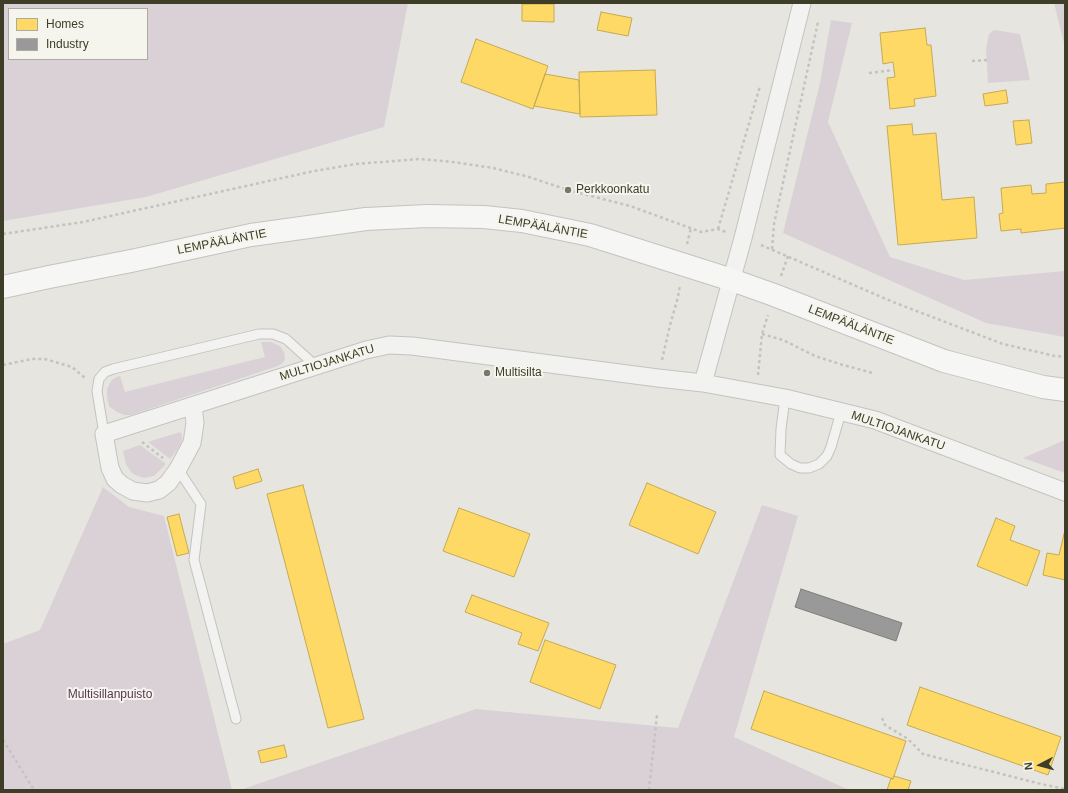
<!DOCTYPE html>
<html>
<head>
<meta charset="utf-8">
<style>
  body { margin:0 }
  #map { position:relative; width:1068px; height:793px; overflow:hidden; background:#e6e5e0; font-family:Helvetica,sans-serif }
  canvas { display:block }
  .frame { position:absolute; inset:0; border:4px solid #3e3d28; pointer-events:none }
  .legend { position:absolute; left:8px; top:8px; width:140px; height:52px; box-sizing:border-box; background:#f5f5ee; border:1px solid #acab9f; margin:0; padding:5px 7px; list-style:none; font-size:12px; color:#3e3d28 }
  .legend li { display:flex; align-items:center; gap:8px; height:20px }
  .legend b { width:20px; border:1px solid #acab9f }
  .north { position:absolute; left:1020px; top:745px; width:40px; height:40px; -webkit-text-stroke:3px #f5f5ee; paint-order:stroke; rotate:264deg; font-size:11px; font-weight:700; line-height:16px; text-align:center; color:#3e3d28 }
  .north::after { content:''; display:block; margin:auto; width:14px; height:18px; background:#3e3d28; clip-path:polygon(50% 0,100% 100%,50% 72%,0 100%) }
</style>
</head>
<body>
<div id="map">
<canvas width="1068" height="793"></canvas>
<div class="frame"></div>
<ul class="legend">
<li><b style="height:11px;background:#ffd966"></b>Homes</li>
<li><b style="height:11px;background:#999"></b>Industry</li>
</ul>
<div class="north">N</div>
</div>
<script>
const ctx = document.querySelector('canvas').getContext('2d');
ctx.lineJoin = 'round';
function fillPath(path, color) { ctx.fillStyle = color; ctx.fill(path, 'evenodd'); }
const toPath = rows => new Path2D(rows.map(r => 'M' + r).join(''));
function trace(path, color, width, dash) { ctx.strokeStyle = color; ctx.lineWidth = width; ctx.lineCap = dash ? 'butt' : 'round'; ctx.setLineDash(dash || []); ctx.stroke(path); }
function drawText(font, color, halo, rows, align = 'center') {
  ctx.font = font + ' Helvetica,sans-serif'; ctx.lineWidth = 4; ctx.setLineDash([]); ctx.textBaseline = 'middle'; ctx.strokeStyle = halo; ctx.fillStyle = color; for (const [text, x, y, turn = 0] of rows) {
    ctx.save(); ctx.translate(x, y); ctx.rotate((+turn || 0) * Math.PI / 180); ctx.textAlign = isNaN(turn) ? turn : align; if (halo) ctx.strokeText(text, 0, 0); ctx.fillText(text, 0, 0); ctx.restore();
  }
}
const green = toPath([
  [3,3,408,3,384,127,146,197,3,221],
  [9,9,147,9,147,59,9,59],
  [1054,3,1065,3,1065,47],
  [831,20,852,23,828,122,890,257,964,280,1065,271,1065,337,986,323,783,233,820,83],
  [994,30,1020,34,1030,80,988,83,986,48,989,34],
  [261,342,271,342,280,346,284,352,285,359,283,363,278,366,131,415,124,415,117,412,109,406,107,397,107,389,111,381,116,377,120,376,125,392,265,357],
  [180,432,182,435,182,440,179,447,170,459,148,442],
  [1065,440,1065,473,1023,458],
  [140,445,166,464,154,476,144,478,135,475,131,472,126,464,123,451],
  [103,487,129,507,164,516,232,790,3,790,3,644,40,630],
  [762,505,798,516,734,737,849,790,240,790,476,709,678,728]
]);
const homes = toPath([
  [522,4,554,4,554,22,522,21,522,4],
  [601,12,632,18,628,36,597,30,601,12],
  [925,28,927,45,931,45,936,96,914,99,915,106,890,109,887,78,895,77,893,62,883,64,880,33,925,28],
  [476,39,548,66,533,109,461,82,476,39],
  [655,70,657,115,580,117,579,72,655,70],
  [545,74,579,80,580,114,534,106,545,74],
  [1006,90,1008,103,985,106,983,94,1006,90],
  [1029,120,1032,143,1016,145,1013,121,1029,120],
  [912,124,913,135,936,133,942,200,974,197,977,238,898,245,887,126,912,124],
  [1065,182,1065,228,1021,233,1021,229,1001,231,999,214,1003,213,1001,188,1031,185,1032,194,1046,193,1046,184,1065,182],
  [258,469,262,481,236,489,233,477,258,469],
  [647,483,716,512,698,554,629,525,647,483],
  [303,485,364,719,328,728,267,494,303,485],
  [459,508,530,534,514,577,443,551,459,508],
  [179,514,189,553,177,556,167,517,179,514],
  [996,518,1015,526,1010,540,1040,551,1027,586,977,566,996,518],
  [1064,534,1065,534,1065,580,1043,575,1047,553,1059,555,1064,534],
  [472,595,549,623,538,651,518,644,522,633,465,612,472,595],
  [545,640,616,665,600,709,530,682,545,640],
  [920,687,1061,737,1048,775,907,725,920,687],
  [764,691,906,741,893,779,751,729,764,691],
  [284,745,287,757,261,763,258,751,284,745],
  [894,776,911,781,908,790,887,790,891,778,893,779,894,776]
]);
const industry = toPath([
  [801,589,902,623,896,641,795,607,801,589]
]);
const path = toPath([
  [972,61,987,60],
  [869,73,894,70],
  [718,229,760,86],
  [3,234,83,222,314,171,356,164,420,159,453,162,493,168,529,177,568,190,630,206,701,232,718,229,726,232],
  [687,244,691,228],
  [761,245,893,302,1003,344,1055,356,1065,357],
  [772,249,774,224,818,22],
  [781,276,788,256],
  [762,334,783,340,815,356,843,365,873,373],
  [662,360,670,325,678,297,680,285],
  [3,365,32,359,45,359,72,367,85,378],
  [758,375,762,334,768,315],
  [142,442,163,458],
  [882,718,885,725,908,739,923,754,1041,784,1065,789],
  [3,740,34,790],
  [649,790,657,715]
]);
const lane = toPath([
  [785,398,781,429,780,455,791,464,800,468,809,468,819,464,827,456,831,447,841,412],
  [104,434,97,391,99,379,105,372,113,369,259,334,273,334,286,339,316,366],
  [178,469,201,504,194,560,236,719]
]);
const street = toPath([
  [703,383,743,238,802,3],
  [193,406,195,423,192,443,178,469,168,483,159,490,147,493,133,491,122,485,115,479,110,468,104,434,366,350,389,345,412,346,658,378,703,383,785,398,875,420,1065,492]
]);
const secondary = toPath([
  [3,287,49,277,131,261,251,235,366,219,427,216,484,217,522,221,590,235,732,280,774,295,944,361,1043,387,1065,390]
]);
const markers = [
  [568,190,4,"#797868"],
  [487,373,4,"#797868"]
];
const poiNames = [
  ["Perkkoonkatu",576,190],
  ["Multisilta",495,373]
];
const streetNames = [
  ["LEMPÄÄLÄNTIE",543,227,10],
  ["LEMPÄÄLÄNTIE",222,242,-11],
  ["LEMPÄÄLÄNTIE",851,325,21],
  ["MULTIOJANKATU",327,363,-17],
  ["MULTIOJANKATU",898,431,19]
];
const parkNames = [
  ["Multisillanpuisto",110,695]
];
fillPath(green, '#dad1d7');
fillPath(homes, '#ffd966');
trace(homes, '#c5aa53', 1);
fillPath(industry, '#999');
trace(industry, '#7e7d77', 1);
trace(lane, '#c4c3bf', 11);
trace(street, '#c4c3bf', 19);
trace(secondary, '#c4c3bf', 24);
trace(path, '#c4c4be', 2.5, [3, 3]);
trace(lane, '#f2f2f0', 9);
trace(street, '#f2f2f0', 17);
trace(secondary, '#f6f6f4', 22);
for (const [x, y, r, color] of markers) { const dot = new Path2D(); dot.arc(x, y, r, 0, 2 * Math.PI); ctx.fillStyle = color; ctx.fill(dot); trace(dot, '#f5f5ee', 1.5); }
drawText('12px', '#3e3d28', '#f5f5ee', poiNames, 'left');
drawText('12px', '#3e3d28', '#f5f5ee', streetNames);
drawText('12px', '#593654', '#f5f5ee', parkNames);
</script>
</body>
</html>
